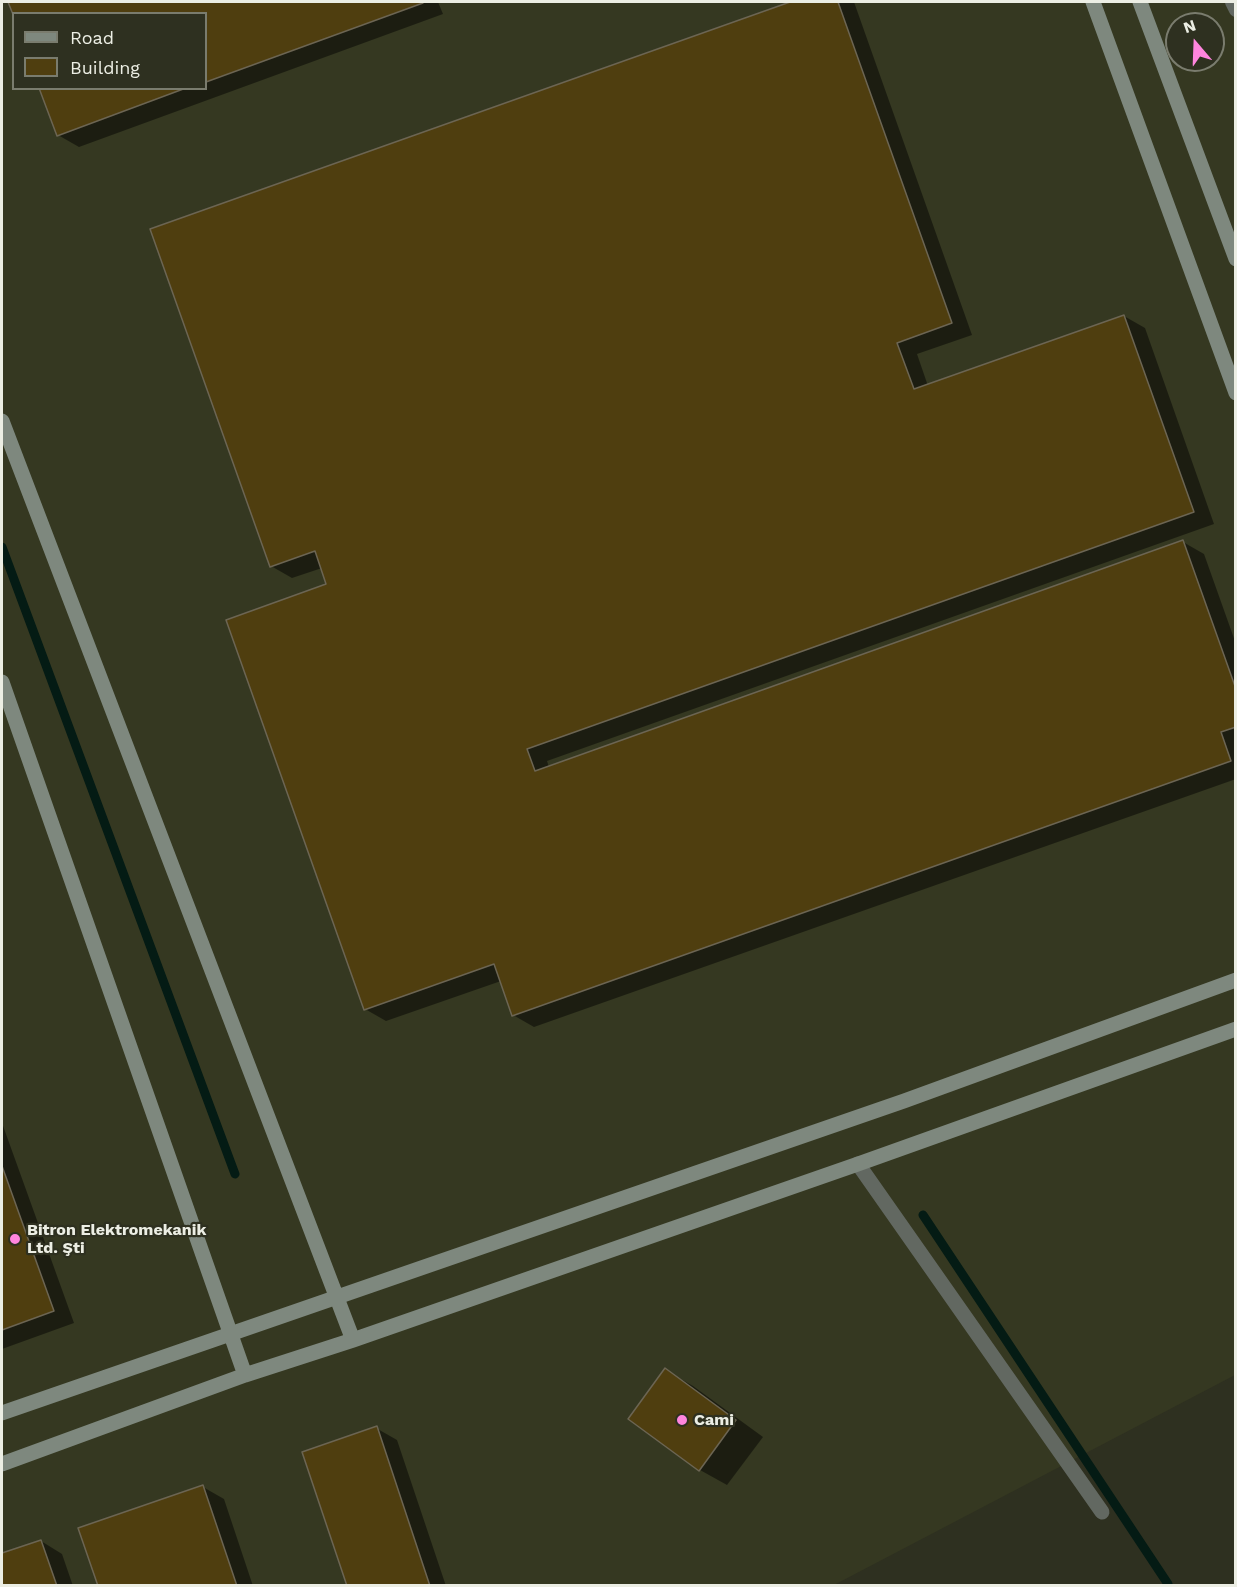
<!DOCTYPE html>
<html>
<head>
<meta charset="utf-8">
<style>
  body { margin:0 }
  #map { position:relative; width:1237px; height:1587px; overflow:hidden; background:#2e3020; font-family:"Work Sans",sans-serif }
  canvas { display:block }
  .frame { position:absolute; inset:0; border:3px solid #eceee4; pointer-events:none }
  .legend { position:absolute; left:12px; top:12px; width:195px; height:78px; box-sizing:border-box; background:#2e3020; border:2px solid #7a7c6e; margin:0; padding:8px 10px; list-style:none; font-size:18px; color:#eceee4 }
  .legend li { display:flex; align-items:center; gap:12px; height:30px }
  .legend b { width:30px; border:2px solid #7a7c6e }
  .north { position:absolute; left:1165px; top:12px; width:60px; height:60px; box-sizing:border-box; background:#2e3020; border:2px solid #7a7c6e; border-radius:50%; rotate:341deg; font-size:16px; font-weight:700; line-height:24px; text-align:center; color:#eceee4 }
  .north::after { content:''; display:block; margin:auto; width:21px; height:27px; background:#ff85de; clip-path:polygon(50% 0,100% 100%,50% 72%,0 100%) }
</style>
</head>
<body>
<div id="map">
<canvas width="1237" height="1587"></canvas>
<div class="frame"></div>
<ul class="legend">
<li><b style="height:8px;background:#7e887e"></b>Road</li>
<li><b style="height:16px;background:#4f3e0f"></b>Building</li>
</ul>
<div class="north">N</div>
</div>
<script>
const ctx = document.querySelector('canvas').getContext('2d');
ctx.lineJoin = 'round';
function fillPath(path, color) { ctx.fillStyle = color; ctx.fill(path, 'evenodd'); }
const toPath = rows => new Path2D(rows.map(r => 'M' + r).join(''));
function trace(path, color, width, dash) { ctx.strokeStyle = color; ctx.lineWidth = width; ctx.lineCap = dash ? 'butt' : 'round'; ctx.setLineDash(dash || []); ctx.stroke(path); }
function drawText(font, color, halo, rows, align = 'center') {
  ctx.font = font + ' "Work Sans",sans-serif'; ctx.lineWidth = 4.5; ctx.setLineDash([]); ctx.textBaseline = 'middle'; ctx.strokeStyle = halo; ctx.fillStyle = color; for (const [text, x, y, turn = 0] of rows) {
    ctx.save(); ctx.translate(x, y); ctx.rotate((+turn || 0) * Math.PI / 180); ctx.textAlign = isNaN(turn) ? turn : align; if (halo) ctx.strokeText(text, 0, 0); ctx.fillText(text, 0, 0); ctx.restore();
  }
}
const built = toPath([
  [2,2,1235,2,1235,1375,834,1585,2,1586],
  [14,14,206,14,206,88,14,88],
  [1177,24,1213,24,1213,60,1177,60]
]);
const shadow = toPath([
  [9,2,438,2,443,14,79,147,58,135,41,88,206,88,206,14,14,14],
  [795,2,854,2,972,335,917,354,928,386,1124,316,1145,328,1214,524,547,761,549,767,1183,542,1204,554,1236,644,1236,779,534,1027,513,1015,501,981,386,1021,365,1009,328,585,322,568,292,578,271,566,152,230],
  [2,1123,74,1323,2,1349],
  [665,1370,693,1386,763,1437,727,1485,700,1470,630,1419],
  [376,1428,397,1440,446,1586,349,1586],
  [203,1487,224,1499,253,1586,99,1586],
  [41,1541,62,1554,73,1586,2,1586,2,1555]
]);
const stream = toPath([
  [2,547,235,1174],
  [923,1215,1168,1584]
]);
const building = toPath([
  [8,2,422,2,423,3,206,82,206,14,14,14,14,17,8,2],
  [790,2,838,2,952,323,897,343,914,389,1124,315,1194,512,527,749,535,771,1183,540,1236,689,1236,727,1221,732,1231,761,512,1016,494,964,364,1010,226,620,326,584,315,551,270,567,150,229,790,2],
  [39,88,186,88,57,136,39,88],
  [2,1166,54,1311,2,1330,2,1166],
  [665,1368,736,1420,699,1471,628,1419,665,1368],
  [377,1426,430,1586,347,1586,302,1452,377,1426],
  [203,1485,237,1586,98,1586,78,1528,203,1485],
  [41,1540,57,1586,2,1586,2,1553,41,1540]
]);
const lane = toPath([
  [1232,2,1236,10]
]);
const street = toPath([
  [858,1164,1102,1512]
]);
const secondary = toPath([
  [1093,2,1236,393],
  [1140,2,1236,259],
  [2,421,353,1340],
  [2,682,245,1375],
  [2,1413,904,1101,1236,980],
  [2,1464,245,1375,353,1340,858,1164,1236,1029]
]);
const markers = [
  [15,1239,6,"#ff85de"],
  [682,1420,6,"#ff85de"]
];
const poiNames = [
  ["Bitron Elektromekanik",27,1230],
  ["Ltd. Şti",27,1248],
  ["Cami",694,1420]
];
fillPath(built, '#353821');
fillPath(shadow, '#0007');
trace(stream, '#041b14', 9);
fillPath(building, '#4f3e0f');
trace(building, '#6c6553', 1.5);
trace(lane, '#626861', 14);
trace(street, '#626861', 15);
trace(secondary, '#7e887e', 15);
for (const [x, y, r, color] of markers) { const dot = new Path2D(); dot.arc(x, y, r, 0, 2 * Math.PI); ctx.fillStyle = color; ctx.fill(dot); trace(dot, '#2e3020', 2); }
drawText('bold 16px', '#eceee4', '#2e3020', poiNames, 'left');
</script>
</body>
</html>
